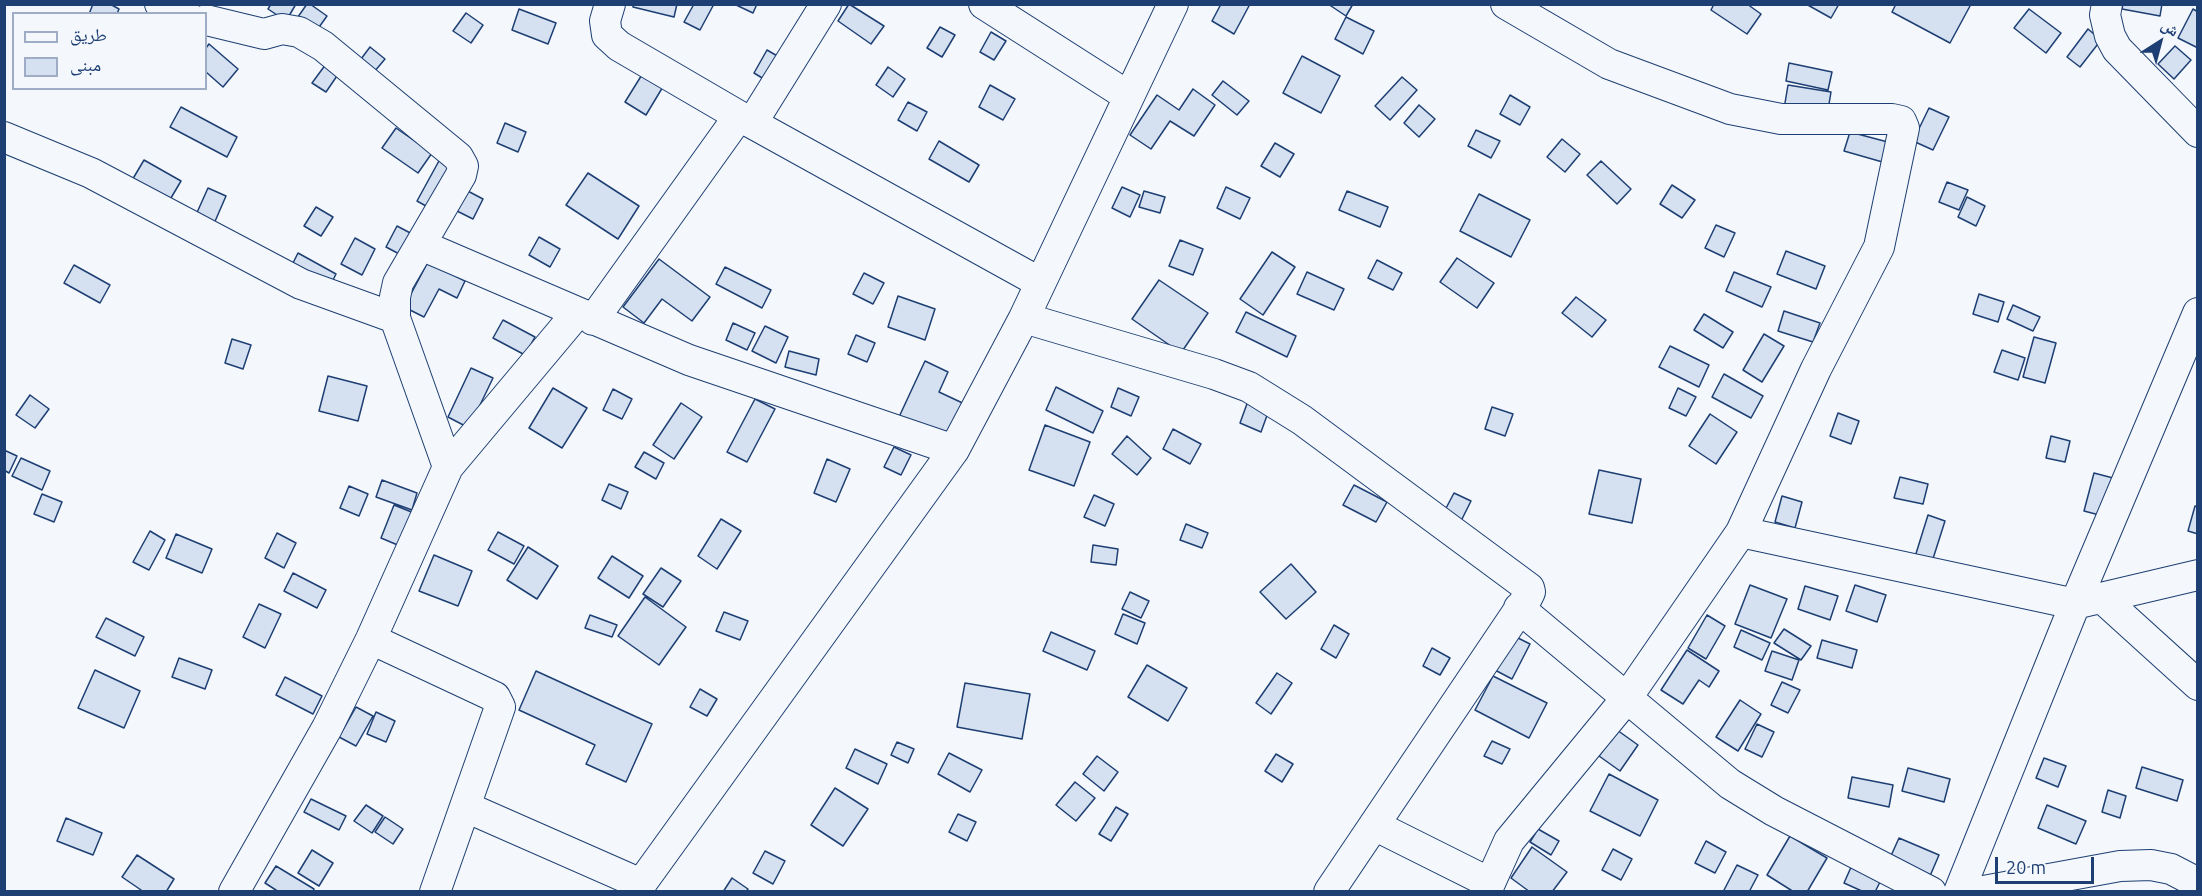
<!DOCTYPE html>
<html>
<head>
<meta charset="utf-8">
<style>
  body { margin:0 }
  #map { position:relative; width:2202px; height:896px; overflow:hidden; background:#f4f7fb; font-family:Ubuntu,"Noto Naskh Arabic",sans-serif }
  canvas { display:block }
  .frame { position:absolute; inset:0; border:6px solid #1d3f73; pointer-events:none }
  .legend { position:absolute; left:12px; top:12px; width:195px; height:78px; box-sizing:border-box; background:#f4f7fb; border:2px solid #9eadc5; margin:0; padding:8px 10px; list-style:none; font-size:18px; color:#1d3f73 }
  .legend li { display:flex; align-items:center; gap:12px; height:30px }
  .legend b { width:30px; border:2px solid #9eadc5 }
  .north { position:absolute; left:2130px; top:12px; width:60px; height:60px; -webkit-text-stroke:4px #f4f7fb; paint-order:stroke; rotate:36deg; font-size:16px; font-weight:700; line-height:24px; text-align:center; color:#1d3f73 }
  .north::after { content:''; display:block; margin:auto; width:21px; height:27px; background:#1d3f73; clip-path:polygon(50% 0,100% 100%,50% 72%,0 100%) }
  .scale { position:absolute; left:1995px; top:857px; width:99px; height:27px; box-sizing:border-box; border:3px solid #1d3f73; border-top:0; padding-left:8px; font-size:18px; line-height:21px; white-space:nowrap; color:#1d3f73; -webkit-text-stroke:4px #f4f7fb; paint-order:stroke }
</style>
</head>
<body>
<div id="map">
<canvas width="2202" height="896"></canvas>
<div class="frame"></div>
<ul class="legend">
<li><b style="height:8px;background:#f4f7fb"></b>طريق</li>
<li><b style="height:16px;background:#d5e0f0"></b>مبنى</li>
</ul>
<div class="north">ش</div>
<div class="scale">20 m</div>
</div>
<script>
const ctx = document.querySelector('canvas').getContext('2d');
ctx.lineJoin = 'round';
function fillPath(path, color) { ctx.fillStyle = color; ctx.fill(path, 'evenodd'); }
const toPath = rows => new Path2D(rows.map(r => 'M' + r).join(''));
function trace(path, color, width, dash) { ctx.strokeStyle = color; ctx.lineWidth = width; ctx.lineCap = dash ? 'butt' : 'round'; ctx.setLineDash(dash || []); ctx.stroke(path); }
const building = toPath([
  [93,4,110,4,119,9,117,14,89,14,93,4],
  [271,4,296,4,286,21,268,9,271,4],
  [307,4,310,4,327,16,312,37,293,24,307,4],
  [633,4,677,4,674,17,633,7,633,4],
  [694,4,714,4,700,30,684,22,694,4],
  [734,4,757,4,753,13,734,4],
  [849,4,884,26,871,44,838,21,849,4],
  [1221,4,1250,4,1234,34,1212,21,1221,4],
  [1328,4,1353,4,1346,16,1328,4],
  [1714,4,1747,4,1761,14,1747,34,1711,10,1714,4],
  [1806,4,1839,4,1831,18,1806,4],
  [1896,4,1968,4,1970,6,1950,43,1892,12,1896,4],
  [2123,4,2162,4,2160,16,2122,9,2123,4],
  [519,9,556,23,548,44,512,30,519,9],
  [2029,9,2061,33,2046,53,2014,28,2029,9],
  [2193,9,2198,12,2198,48,2178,38,2193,9],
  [466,13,483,25,471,43,453,31,466,13],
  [1346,17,1374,31,1363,54,1335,39,1346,17],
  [940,27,955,35,942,57,927,48,940,27],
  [2088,29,2101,40,2080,67,2067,57,2088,29],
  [991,32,1006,41,994,60,980,52,991,32],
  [209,44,238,69,223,87,206,72,206,48,209,44],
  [2175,46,2191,60,2174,79,2158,64,2175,46],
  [370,47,385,59,369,78,355,67,370,47],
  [767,50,786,61,772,84,754,73,767,50],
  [1302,56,1340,76,1321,113,1283,93,1302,56],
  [1789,63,1832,72,1828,90,1786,81,1789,63],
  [326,64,339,73,326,92,312,83,326,64],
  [888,67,905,79,893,97,876,85,888,67],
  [643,73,664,85,646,115,625,102,643,73],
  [1402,77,1417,90,1390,120,1375,106,1402,77],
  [1223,81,1249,101,1237,115,1212,95,1223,81],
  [990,85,1015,99,1003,120,979,107,990,85],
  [1788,85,1831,92,1827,116,1784,109,1788,85],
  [1193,89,1215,105,1194,136,1170,121,1151,149,1130,135,1157,95,1179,110,1193,89],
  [1510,95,1530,107,1520,125,1500,114,1510,95],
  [908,102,927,112,917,131,898,120,908,102],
  [1419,105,1435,119,1419,137,1404,123,1419,105],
  [181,107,237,137,227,157,170,127,181,107],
  [1929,108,1949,117,1933,150,1913,141,1929,108],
  [505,123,526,132,518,152,497,143,505,123],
  [396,128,432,153,418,173,382,148,396,128],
  [1476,130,1500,141,1491,158,1468,146,1476,130],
  [1850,132,1899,145,1893,165,1844,151,1850,132],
  [1562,139,1580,154,1565,172,1547,157,1562,139],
  [939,141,979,165,969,182,929,159,939,141],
  [1275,143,1294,154,1280,177,1261,166,1275,143],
  [440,159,458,169,435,211,417,201,440,159],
  [144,160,181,181,168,203,131,182,144,160],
  [1601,161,1631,189,1617,204,1587,175,1601,161],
  [588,173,639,206,618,239,566,205,588,173],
  [1947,182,1968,190,1959,210,1939,202,1947,182],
  [1672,185,1695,200,1682,218,1660,204,1672,185],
  [1122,187,1140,195,1130,217,1112,208,1122,187],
  [1226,187,1250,198,1240,219,1217,208,1226,187],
  [208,188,226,196,213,226,195,217,208,188],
  [462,188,483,199,473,219,451,208,462,188],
  [1144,191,1165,197,1160,213,1139,207,1144,191],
  [1347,191,1388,207,1380,227,1339,210,1347,191],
  [1479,194,1530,220,1511,257,1460,231,1479,194],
  [1967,197,1985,206,1976,226,1958,217,1967,197],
  [316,207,333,217,321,236,304,226,316,207],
  [1716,225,1735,233,1724,257,1705,248,1716,225],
  [397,226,416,236,405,257,386,247,397,226],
  [539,237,560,249,550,267,529,255,539,237],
  [355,238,375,249,362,275,341,264,355,238],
  [1180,240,1203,249,1193,275,1169,266,1180,240],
  [1786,251,1825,266,1816,289,1777,274,1786,251],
  [1272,252,1295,267,1263,315,1240,299,1272,252],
  [298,253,336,274,329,288,291,267,298,253],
  [1457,258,1494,283,1477,308,1440,282,1457,258],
  [659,259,710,297,692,321,662,299,644,323,623,307,659,259],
  [1377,260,1402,273,1393,290,1368,278,1377,260],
  [428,262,465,281,457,298,439,289,424,317,404,307,428,262],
  [74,265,110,285,100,303,64,283,74,265],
  [725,267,771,290,762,308,716,284,725,267],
  [1307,272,1344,289,1334,310,1297,294,1307,272],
  [1734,272,1771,287,1762,307,1726,291,1734,272],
  [864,273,884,283,873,304,853,294,864,273],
  [1159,280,1208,313,1181,353,1132,319,1159,280],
  [1979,294,2004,302,1998,322,1973,314,1979,294],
  [898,296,935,309,925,340,888,327,898,296],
  [1576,297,1606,320,1592,337,1562,313,1576,297],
  [2013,305,2040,317,2033,331,2007,319,2013,305],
  [1784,311,1820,323,1813,342,1778,331,1784,311],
  [1246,312,1296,336,1287,357,1236,332,1246,312],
  [1704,314,1733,332,1723,348,1694,330,1704,314],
  [503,320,535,337,525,355,493,338,503,320],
  [733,323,755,333,747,350,726,340,733,323],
  [765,326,788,337,776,363,752,351,765,326],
  [1764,334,1784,346,1762,382,1743,370,1764,334],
  [856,335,875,343,867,362,848,354,856,335],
  [2034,337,2056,343,2045,383,2023,377,2034,337],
  [232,339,251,345,243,369,225,363,232,339],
  [1670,346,1709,365,1699,387,1659,367,1670,346],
  [2002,350,2025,358,2018,380,1994,372,2002,350],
  [789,351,819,359,816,375,785,367,789,351],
  [925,361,948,372,939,392,969,406,953,442,899,417,925,361],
  [471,368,493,378,469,428,448,417,471,368],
  [1724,374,1763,396,1751,418,1712,397,1724,374],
  [328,376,367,386,358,421,319,411,328,376],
  [1056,387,1103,411,1093,433,1046,410,1056,387],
  [553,388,587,408,562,448,529,428,553,388],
  [1118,388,1139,397,1131,416,1111,407,1118,388],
  [1678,388,1696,397,1686,416,1669,408,1678,388],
  [613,389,632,399,622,419,603,410,613,389],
  [30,395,49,409,35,428,16,415,30,395],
  [755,399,775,409,747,462,727,452,755,399],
  [1248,401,1269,410,1261,432,1240,423,1248,401],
  [681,403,702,417,674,459,653,445,681,403],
  [1492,407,1513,414,1505,436,1485,429,1492,407],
  [1838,413,1859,421,1851,444,1830,436,1838,413],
  [1710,414,1737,432,1716,464,1689,446,1710,414],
  [1045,425,1090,442,1074,486,1029,470,1045,425],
  [1173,429,1201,444,1190,464,1163,449,1173,429],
  [1127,436,1151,458,1137,475,1112,454,1127,436],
  [2051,436,2070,441,2065,462,2046,458,2051,436],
  [894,447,911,455,901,475,884,467,894,447],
  [4,450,17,456,9,473,4,470,4,450],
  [644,452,664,463,656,479,635,467,644,452],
  [21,458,50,471,42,490,12,476,21,458],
  [827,459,850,469,836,502,814,493,827,459],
  [1599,470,1641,479,1632,523,1589,514,1599,470],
  [2094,473,2113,478,2103,516,2084,511,2094,473],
  [1900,477,1928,484,1923,504,1894,498,1900,477],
  [382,480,417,493,412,510,376,497,382,480],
  [609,484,628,492,621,509,602,500,609,484],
  [1354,485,1387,502,1376,522,1343,505,1354,485],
  [349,486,368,494,359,516,340,508,349,486],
  [1454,493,1471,501,1461,521,1444,512,1454,493],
  [42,494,62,502,54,522,34,514,42,494],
  [1094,495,1114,504,1105,526,1084,517,1094,495],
  [1782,496,1802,502,1795,528,1775,522,1782,496],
  [394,505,414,513,400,546,381,538,394,505],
  [2195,506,2198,507,2198,534,2188,531,2195,506],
  [1928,515,1945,521,1931,565,1914,560,1928,515],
  [721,519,741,531,717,569,698,556,721,519],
  [1186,524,1208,533,1202,548,1180,540,1186,524],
  [150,531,165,540,149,570,133,562,150,531],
  [498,532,524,546,514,564,488,550,498,532],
  [277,533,296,543,284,568,265,558,277,533],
  [176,534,212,549,202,573,166,558,176,534],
  [1093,545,1118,549,1116,565,1091,562,1093,545],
  [528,547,558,566,537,599,507,580,528,547],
  [434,555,472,571,458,606,419,591,434,555],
  [612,556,643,576,629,598,598,578,612,556],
  [1291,564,1316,592,1286,619,1260,592,1291,564],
  [661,568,681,581,663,607,643,594,661,568],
  [293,573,326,590,317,608,284,591,293,573],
  [1750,585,1787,599,1771,638,1735,624,1750,585],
  [1855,585,1886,595,1877,622,1846,611,1855,585],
  [1805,586,1838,596,1830,620,1798,609,1805,586],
  [1130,592,1149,601,1141,618,1122,609,1130,592],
  [645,597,686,627,659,665,618,636,645,597],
  [259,604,281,614,265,648,243,637,259,604],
  [724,612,748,621,740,640,716,631,724,612],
  [1123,614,1145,623,1137,644,1115,634,1123,614],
  [590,615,617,625,612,637,585,628,590,615],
  [1707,615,1725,626,1706,659,1688,648,1707,615],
  [106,618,144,637,135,656,96,637,106,618],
  [1334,625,1349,634,1336,658,1321,649,1334,625],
  [1784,629,1811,646,1801,660,1774,643,1784,629],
  [1741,630,1770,643,1762,660,1734,647,1741,630],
  [1051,632,1095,651,1087,670,1043,651,1051,632],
  [1510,634,1530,644,1512,679,1493,669,1510,634],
  [1822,640,1857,650,1852,668,1817,658,1822,640],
  [1432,648,1450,658,1440,675,1423,666,1432,648],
  [1687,650,1719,671,1709,687,1699,680,1683,704,1661,690,1687,650],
  [1772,651,1799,660,1792,680,1765,671,1772,651],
  [179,658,212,670,205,689,172,677,179,658],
  [1147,665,1187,688,1168,721,1128,697,1147,665],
  [95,670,140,691,124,728,78,708,95,670],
  [536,671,652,724,626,782,586,764,595,745,519,710,536,671],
  [1277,673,1292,683,1271,714,1256,703,1277,673],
  [1493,676,1547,703,1529,738,1475,710,1493,676],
  [285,677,322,696,313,714,276,695,285,677],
  [1782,682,1800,690,1788,713,1771,705,1782,682],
  [965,683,1030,694,1022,739,957,727,965,683],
  [700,689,717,699,707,716,690,707,700,689],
  [1740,700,1761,714,1738,751,1716,737,1740,700],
  [356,707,373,716,356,746,339,737,356,707],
  [376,712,395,721,386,742,367,734,376,712],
  [1757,724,1774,732,1762,757,1745,749,1757,724],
  [1617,730,1638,745,1620,771,1599,756,1617,730],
  [1492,741,1510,749,1502,764,1484,756,1492,741],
  [897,742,914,749,908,763,891,755,897,742],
  [855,749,887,764,878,784,846,768,855,749],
  [949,753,982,770,970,792,938,774,949,753],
  [1276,754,1293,764,1282,782,1265,771,1276,754],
  [1097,756,1118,772,1104,791,1083,774,1097,756],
  [2044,758,2066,766,2058,787,2036,778,2044,758],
  [2142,767,2183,780,2177,801,2136,788,2142,767],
  [1908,768,1950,779,1944,802,1902,791,1908,768],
  [1609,774,1658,800,1640,836,1590,811,1609,774],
  [1852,777,1893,785,1889,807,1848,798,1852,777],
  [1075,782,1095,798,1076,821,1056,805,1075,782],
  [835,788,868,809,843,846,811,825,835,788],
  [2108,790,2126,796,2120,818,2102,812,2108,790],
  [311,799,346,816,339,830,304,812,311,799],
  [366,805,383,816,372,833,354,821,366,805],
  [2047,805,2086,821,2076,844,2038,828,2047,805],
  [1116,807,1128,814,1111,841,1099,834,1116,807],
  [958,814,976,822,967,841,949,832,958,814],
  [385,817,403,829,393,844,375,832,385,817],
  [66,818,102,833,93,855,57,841,66,818],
  [1538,829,1559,841,1551,855,1530,842,1538,829],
  [1790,836,1827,858,1807,892,1794,892,1767,875,1790,836],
  [1899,838,1939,855,1930,876,1890,858,1899,838],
  [1706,841,1726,852,1715,873,1695,863,1706,841],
  [1532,847,1567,872,1552,892,1530,892,1511,878,1532,847],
  [1613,849,1632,859,1621,880,1602,870,1613,849],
  [312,850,333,863,319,886,298,873,312,850],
  [765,851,785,861,773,884,753,873,765,851],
  [137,855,174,879,166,892,144,892,122,877,137,855],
  [1737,865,1758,875,1749,892,1723,892,1737,865],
  [1852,865,1882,878,1875,892,1864,892,1844,883,1852,865],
  [276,866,314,889,313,892,279,892,265,883,276,866],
  [732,878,748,889,746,892,723,892,732,878]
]);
const street = toPath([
  [160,4,186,14],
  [610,4,605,21,607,35,619,46,739,116,1039,282],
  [984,4,1128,96],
  [2107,4,2105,15,2110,36,2117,49,2198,132],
  [206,20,264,34,282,29,299,32,323,46,458,157,463,166,461,175,398,283,395,297,395,318,448,467],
  [752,123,826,4],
  [4,137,91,173,301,284,395,318],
  [421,245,689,360,954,450],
  [1024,318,1214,374,1249,387,1302,420,1529,588,1530,592,1527,598,1329,892],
  [593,320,739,116],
  [1741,532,2075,604,2198,575],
  [2102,598,2198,685],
  [1519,608,1730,784,1774,811,1931,892],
  [371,639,495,697,500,707,435,892],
  [466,807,641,884],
  [1374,825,1490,883],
  [234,892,327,728,371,639,448,467,577,313],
  [640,892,641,884,954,450,1024,318,1173,4],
  [1486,892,1509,841,1626,699,1741,532,1816,369,1879,247,1904,128,1901,121,1892,119,1781,119,1730,109,1609,64,1506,4],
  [1959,892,2075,604,2198,313],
  [1978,892,2120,866,2151,865,2171,869,2198,883]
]);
fillPath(building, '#d5e0f0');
trace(building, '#1d3f73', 1.5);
trace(street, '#1d3f73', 32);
trace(street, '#f4f7fb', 30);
</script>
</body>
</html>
